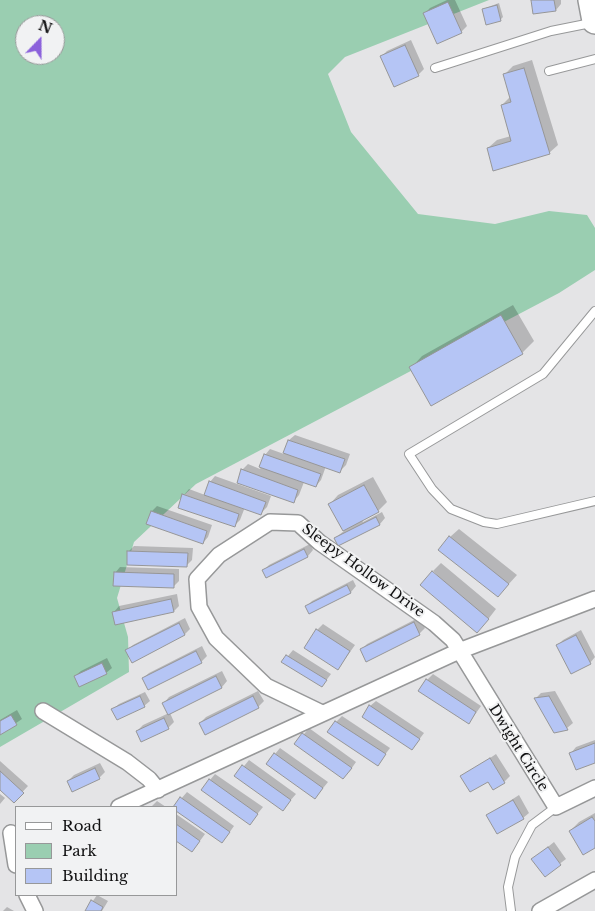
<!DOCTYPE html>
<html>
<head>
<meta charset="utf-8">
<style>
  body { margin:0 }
  #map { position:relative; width:595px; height:911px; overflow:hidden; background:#e4e4e6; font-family:"Libre Baskerville",serif }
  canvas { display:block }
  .legend { position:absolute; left:15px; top:806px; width:162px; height:90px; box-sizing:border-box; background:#f1f2f3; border:1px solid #979899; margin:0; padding:6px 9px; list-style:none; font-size:15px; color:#111112 }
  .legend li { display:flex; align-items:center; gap:10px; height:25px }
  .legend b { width:25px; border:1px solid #979899 }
  .north { position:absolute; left:15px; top:15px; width:50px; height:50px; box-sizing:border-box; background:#f1f2f3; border:1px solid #979899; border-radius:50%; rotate:22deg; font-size:14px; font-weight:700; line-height:20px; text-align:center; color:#111112 }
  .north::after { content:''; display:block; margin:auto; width:18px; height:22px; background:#8b61db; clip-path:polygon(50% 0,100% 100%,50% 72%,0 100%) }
</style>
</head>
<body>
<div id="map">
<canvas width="595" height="911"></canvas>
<ul class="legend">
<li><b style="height:6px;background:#fff"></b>Road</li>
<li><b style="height:14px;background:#9aceb1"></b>Park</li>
<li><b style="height:14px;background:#b5c5f5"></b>Building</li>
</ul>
<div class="north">N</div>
</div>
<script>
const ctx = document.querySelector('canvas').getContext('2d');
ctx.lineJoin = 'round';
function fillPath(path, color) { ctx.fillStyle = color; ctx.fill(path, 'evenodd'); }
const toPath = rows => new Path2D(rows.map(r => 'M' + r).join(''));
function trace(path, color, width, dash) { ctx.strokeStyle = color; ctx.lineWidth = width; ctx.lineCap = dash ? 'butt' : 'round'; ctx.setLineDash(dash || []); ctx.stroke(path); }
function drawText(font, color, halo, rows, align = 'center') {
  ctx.font = font + ' "Libre Baskerville",serif'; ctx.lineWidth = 4; ctx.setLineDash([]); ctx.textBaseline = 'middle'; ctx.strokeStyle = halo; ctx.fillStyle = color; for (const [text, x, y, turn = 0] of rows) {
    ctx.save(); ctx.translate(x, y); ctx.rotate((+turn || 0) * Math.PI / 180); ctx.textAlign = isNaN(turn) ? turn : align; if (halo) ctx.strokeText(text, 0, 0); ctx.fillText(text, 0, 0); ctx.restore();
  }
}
const green = toPath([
  [0,0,489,0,345,57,328,74,351,132,418,214,495,224,549,211,587,215,595,228,595,270,559,293,196,484,134,542,117,598,128,637,129,672,0,747],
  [25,25,55,25,55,55,25,55]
]);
const shadow = toPath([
  [447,0,455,0,467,26,461,32,425,13,430,8],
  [532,0,561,0,561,4,556,10],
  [499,3,503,17,500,20,483,9],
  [411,40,424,69,418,75,381,57,387,51],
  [532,60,558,145,549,153,488,148,497,140,511,136,502,105,510,97,504,75,513,66],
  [513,305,534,341,522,353,411,368,422,356],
  [295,435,350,454,346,465,340,471,326,466,321,480,316,486,304,482,299,495,294,501,242,470,248,464,260,469,265,455,270,449,284,454,289,440],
  [215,476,271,496,267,507,261,513,245,507,240,520,234,526,184,495,189,489,205,495,210,482],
  [373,477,387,502,378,511,362,520,363,522,382,512,385,518,380,524,338,544,335,538,344,531,330,504,338,495],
  [157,506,212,525,208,537,203,543,152,511],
  [459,529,517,575,498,596,450,537],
  [310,544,313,550,308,556,266,576,263,571,269,565],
  [134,546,193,548,192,560,187,565,128,552],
  [441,563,496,609,486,622,433,571],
  [120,567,179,569,179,581,173,587,115,573],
  [353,580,356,586,351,592,309,612,306,607,312,601],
  [177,594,179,606,174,611,114,612,119,606],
  [420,617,425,628,419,634,361,650,367,644],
  [185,618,190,629,185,634,132,661,127,651,133,645],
  [323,624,355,645,338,669,317,630],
  [581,630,595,657,590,663,558,645,563,640],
  [202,646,207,656,201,662,143,678,149,673],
  [293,650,331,674,322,686,283,662],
  [107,658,112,668,106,673,75,676,81,671],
  [222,671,227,681,222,687,170,713,174,722,168,728,137,731,143,725,169,713,164,703,169,697],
  [433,674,481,706,469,723,427,680],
  [258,691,264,701,258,707,200,723,206,717],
  [555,691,573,723,567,728,536,698,541,693],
  [145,692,150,701,144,706,113,709,119,704],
  [376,701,424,733,412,749,370,706],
  [17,710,22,719,0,734,0,720],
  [342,716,390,748,378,764,336,722],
  [309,728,356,762,349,772,296,744],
  [595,740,595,762,571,753,576,747],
  [280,748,328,782,315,798,275,754],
  [496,754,510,776,504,782,493,788,488,780,462,777],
  [249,760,296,794,283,809,236,776],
  [0,761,28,786,14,801,0,788],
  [100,763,105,772,99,778,68,781,74,775],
  [215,774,263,807,250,823,210,780],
  [187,792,234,826,227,836,174,807],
  [0,794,5,798,0,804],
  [519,795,529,813,523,818,488,815],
  [157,801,166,807,151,807],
  [595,813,595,846,570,831,579,822],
  [176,814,205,834,197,845,176,839],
  [554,842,566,859,545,875,533,859],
  [97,895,108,901,102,911,86,911],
  [7,907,14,911,3,911]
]);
const building = toPath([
  [531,0,554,0,556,11,533,14,531,0],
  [448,2,462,33,437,44,423,13,448,2],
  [497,5,501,21,486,25,482,9,497,5],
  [405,45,419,76,394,87,380,56,405,45],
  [524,68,550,154,493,171,487,148,511,141,501,105,511,102,503,74,524,68],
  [501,315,523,354,431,406,409,367,501,315],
  [288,440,345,459,340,473,283,453,288,440],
  [264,454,321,474,316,487,259,467,264,454],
  [241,469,298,490,294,503,237,483,241,469],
  [209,481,266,502,261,515,204,495,209,481],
  [364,485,379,512,343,531,328,504,364,485],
  [182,494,239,514,235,527,178,508,182,494],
  [151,511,207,531,203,544,146,524,151,511],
  [376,517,380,525,338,546,334,538,376,517],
  [449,536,509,584,498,597,438,550,449,536],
  [304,549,308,557,266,578,262,570,304,549],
  [127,551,188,553,187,567,127,565,127,551],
  [432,571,489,619,477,633,420,585,432,571],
  [114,572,174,574,174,588,113,586,114,572],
  [347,585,351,593,309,614,305,606,347,585],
  [171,599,174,612,115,625,112,612,171,599],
  [414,622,420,635,366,662,360,649,414,622],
  [179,623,185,635,132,663,125,650,179,623],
  [316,629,350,651,338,670,304,648,316,629],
  [576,635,591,664,571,674,556,645,576,635],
  [196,651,202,663,148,690,142,678,196,651],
  [286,655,327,680,322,687,281,662,286,655],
  [102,663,107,674,79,687,74,676,102,663],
  [216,676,222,688,168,715,162,703,216,676],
  [426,679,476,712,469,724,418,691,426,679],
  [140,696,145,707,117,720,111,709,140,696],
  [253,696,259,708,205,735,199,723,253,696],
  [549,696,568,730,554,733,534,698,549,696],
  [369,705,420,739,412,750,362,717,369,705],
  [11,715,17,725,0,735,0,721,11,715],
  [164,718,169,729,141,742,136,731,164,718],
  [335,721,386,754,378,766,327,732,335,721],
  [302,733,352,768,343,779,294,744,302,733],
  [595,743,595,763,576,770,569,753,595,743],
  [274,753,323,788,315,799,266,764,274,753],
  [490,758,505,783,493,790,488,782,470,792,460,776,490,758],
  [242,765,291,800,283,811,234,776,242,765],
  [95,768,100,779,72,792,67,781,95,768],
  [0,771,24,793,14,803,0,790,0,771],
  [209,779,258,814,250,825,201,790,209,779],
  [180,797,230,832,222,843,176,811,176,807,173,807,180,797],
  [513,800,524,819,497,834,486,815,513,800],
  [592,817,595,821,595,848,583,855,569,831,592,817],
  [176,824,200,841,192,852,176,841,176,824],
  [548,847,561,865,545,877,531,859,548,847],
  [91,900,103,907,101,911,85,911,91,900]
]);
const service = toPath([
  [435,68,551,31,591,23],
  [549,71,595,59],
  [595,311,543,374,409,454,432,489,451,509,484,522,497,524,595,501],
  [511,911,508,887,515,857,532,825,556,807]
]);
const minor = toPath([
  [43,711,127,762,149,779,158,790],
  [322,713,266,686,216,638,199,607,197,579,219,555,270,522,298,523,319,542,434,623,453,640,556,807,595,788],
  [119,807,459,651,595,599],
  [11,833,16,865],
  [27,895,35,911],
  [540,911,595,880]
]);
const primary = toPath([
  [591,0,595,21]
]);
const streetNames = [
  ["Sleepy Hollow Drive",363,571,36],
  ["Dwight Circle",518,748,58]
];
fillPath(green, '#9aceb1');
fillPath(shadow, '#0003');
fillPath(building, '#b5c5f5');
trace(building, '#969697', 1);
trace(service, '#979899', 10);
trace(minor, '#979899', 18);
trace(primary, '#979899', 28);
trace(service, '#fff', 8);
trace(minor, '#fff', 15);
trace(primary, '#fff', 25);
drawText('14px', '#111112', '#f1f2f3', streetNames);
</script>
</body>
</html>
